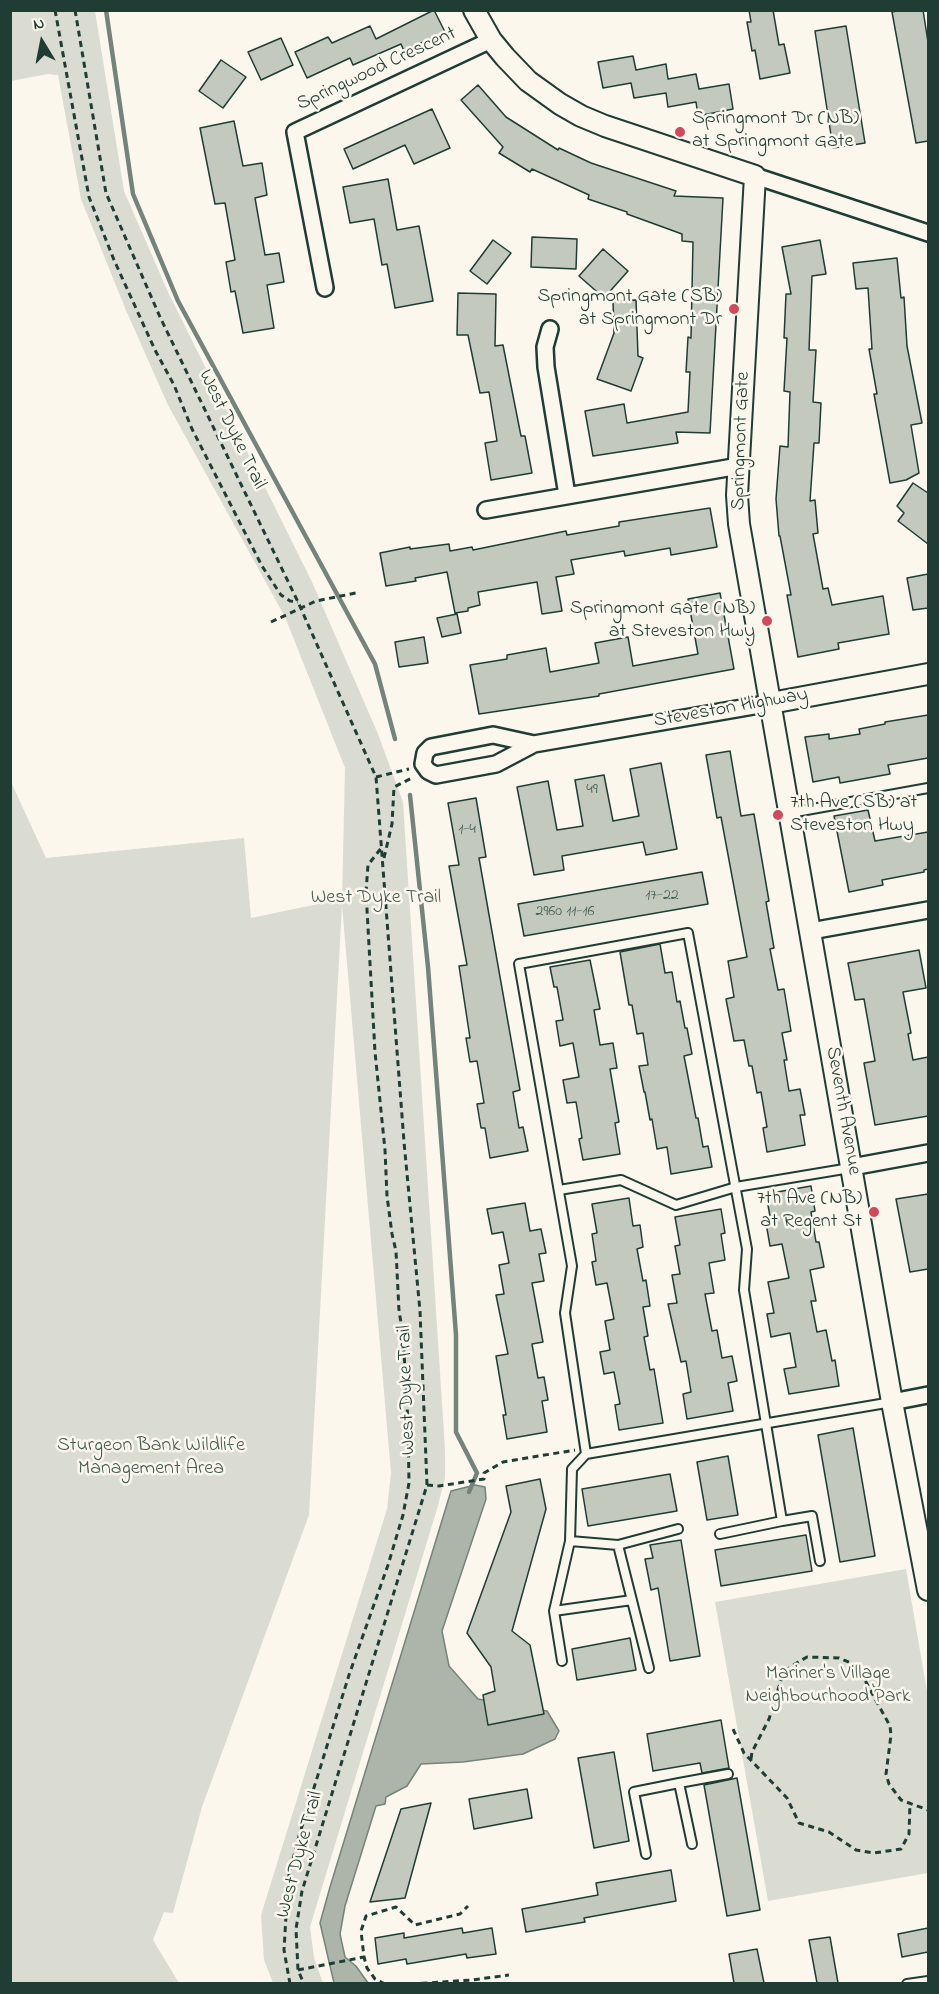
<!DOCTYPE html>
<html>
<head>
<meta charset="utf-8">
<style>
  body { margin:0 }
  #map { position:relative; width:939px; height:1994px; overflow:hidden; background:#fbf7ec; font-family:"Indie Flower",sans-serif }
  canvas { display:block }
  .frame { position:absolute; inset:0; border:12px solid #1f3d34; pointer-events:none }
  .north { position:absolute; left:12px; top:12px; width:60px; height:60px; -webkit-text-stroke:4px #fbf7ec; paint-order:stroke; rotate:350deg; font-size:16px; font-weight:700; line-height:24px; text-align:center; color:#1f3d34 }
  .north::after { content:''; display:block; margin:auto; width:21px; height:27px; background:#1f3d34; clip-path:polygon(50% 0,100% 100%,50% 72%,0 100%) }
</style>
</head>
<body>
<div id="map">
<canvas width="939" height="1994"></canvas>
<div class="frame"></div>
<div class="north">N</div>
</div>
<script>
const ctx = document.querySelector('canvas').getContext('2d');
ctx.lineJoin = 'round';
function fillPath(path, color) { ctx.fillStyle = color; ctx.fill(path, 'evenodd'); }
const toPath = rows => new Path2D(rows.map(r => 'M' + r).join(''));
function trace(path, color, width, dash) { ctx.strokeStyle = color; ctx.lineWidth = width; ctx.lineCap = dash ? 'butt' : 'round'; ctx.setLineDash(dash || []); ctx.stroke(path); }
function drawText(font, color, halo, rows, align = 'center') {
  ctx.font = font + ' "Indie Flower",sans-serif'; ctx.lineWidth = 5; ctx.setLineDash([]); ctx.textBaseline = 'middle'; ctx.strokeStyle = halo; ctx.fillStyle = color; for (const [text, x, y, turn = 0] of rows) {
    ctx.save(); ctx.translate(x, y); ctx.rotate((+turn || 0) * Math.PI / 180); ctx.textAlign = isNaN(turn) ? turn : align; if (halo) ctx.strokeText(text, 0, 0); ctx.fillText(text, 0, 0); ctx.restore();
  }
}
const green = toPath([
  [10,11,95,11,124,191,168,292,312,582,378,734,403,802,445,1449,445,1478,437,1509,310,1927,314,1958,323,1983,273,1983,264,1960,261,1915,387,1509,391,1473,342,905,309,1515,202,1807,173,1913,164,1912,153,1940,179,1983,11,1983,11,782,46,858,244,838,251,918,342,899,345,768,285,617,168,405,125,308,81,199,58,75,48,74,11,81],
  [906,1569,928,1697,928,1873,768,1901,715,1602]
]);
const water = toPath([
  [475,1485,485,1487,486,1499,442,1631,449,1666,478,1699,547,1711,559,1731,555,1739,523,1754,463,1762,421,1764,407,1786,386,1797,385,1804,376,1806,345,1906,340,1934,345,1957,356,1966,368,1983,334,1983,320,1923,330,1887,451,1491,475,1485]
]);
const stream = toPath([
  [106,10,133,194,178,301,375,664,395,739],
  [410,795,428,967,456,1335,456,1432,477,1473,469,1492]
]);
const building = toPath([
  [434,10,445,32,404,51,401,44,353,65,350,58,307,78,295,52,328,37,332,43,370,26,376,39,434,10],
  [749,10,773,10,779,45,784,44,790,73,760,79,755,50,752,51,747,22,751,22,749,10],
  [902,10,923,10,928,42,928,141,916,143,892,12,902,10],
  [846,26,865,143,833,148,815,31,846,26],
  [281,38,293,65,261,80,248,52,281,38],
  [633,56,636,70,666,64,668,79,696,74,699,89,729,84,733,109,698,116,696,102,668,107,666,93,634,98,631,83,603,88,598,62,633,56],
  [221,60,246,77,223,108,199,91,221,60],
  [478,85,506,117,558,150,559,148,591,163,676,191,674,196,723,198,710,433,676,432,678,443,593,456,585,411,624,404,627,423,688,412,690,372,686,372,688,337,691,338,693,242,682,241,682,234,627,214,627,212,588,199,589,195,532,169,530,172,499,153,503,147,461,100,478,85],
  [432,109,450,148,414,164,405,145,353,169,344,149,432,109],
  [234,121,243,166,262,163,267,195,255,198,265,255,279,253,284,282,267,285,274,328,243,333,235,291,231,292,226,262,235,260,225,203,215,204,200,128,234,121],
  [388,179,397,230,419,226,433,301,395,308,387,264,382,265,374,219,350,223,343,187,388,179],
  [532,237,577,239,576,269,531,267,532,237],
  [493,240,511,253,487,284,470,271,493,240],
  [820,240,826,274,812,276,809,350,816,350,813,402,821,403,819,443,814,443,810,501,815,500,818,533,813,534,823,589,828,588,832,605,883,596,889,634,838,643,839,649,798,657,787,595,791,595,780,536,779,536,776,499,780,446,788,447,790,392,784,391,787,338,784,338,786,294,791,294,782,247,820,240],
  [603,249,628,271,604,298,579,276,603,249],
  [897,258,901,298,904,297,907,346,922,423,911,425,919,473,906,480,890,483,874,394,877,394,869,349,872,349,868,288,856,289,853,263,897,258],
  [458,293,496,294,495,346,503,345,521,436,525,436,532,473,491,480,485,443,497,441,489,392,480,393,468,335,457,335,458,293],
  [636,300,638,356,643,358,631,391,597,379,614,333,613,301,636,300],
  [913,483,928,493,928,544,898,521,904,513,897,506,913,483],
  [710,508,717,547,671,555,670,548,625,556,624,551,571,560,574,574,556,577,562,611,542,614,537,582,478,592,480,605,468,608,468,611,455,613,447,572,415,578,416,581,386,586,380,553,410,547,410,549,449,544,450,551,472,547,473,550,566,531,567,535,619,526,619,522,710,508],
  [928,574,928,608,913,610,907,578,928,574],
  [720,593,734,669,599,694,599,696,479,714,470,665,507,659,507,655,546,648,550,672,599,663,595,643,628,637,633,666,698,654,688,599,720,593],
  [457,614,461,633,442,637,437,618,457,614],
  [424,637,428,663,399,667,395,642,424,637],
  [928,715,928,758,888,765,890,774,840,783,839,777,813,782,805,737,829,734,829,739,860,734,859,729,885,724,885,722,928,715],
  [730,751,741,816,754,814,769,901,766,902,774,948,770,949,778,990,784,989,791,1031,782,1033,787,1060,784,1060,789,1091,800,1089,805,1115,800,1115,805,1145,767,1152,763,1128,767,1127,761,1092,757,1093,752,1066,749,1066,744,1040,734,1041,726,999,734,997,728,961,747,957,721,817,717,818,706,755,730,751],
  [661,763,677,849,646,855,643,842,562,856,564,870,534,875,517,787,548,781,557,830,583,826,575,780,604,775,613,821,639,816,630,769,661,763],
  [476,798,486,857,479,858,520,1090,513,1092,519,1128,523,1127,528,1151,490,1158,485,1128,481,1128,477,1104,484,1103,477,1061,470,1062,466,1038,470,1038,459,966,467,965,449,866,459,865,448,803,476,798],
  [868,810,875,841,928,832,928,869,924,870,924,872,882,880,883,885,849,892,834,816,868,810],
  [702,872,708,904,524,936,518,904,702,872],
  [660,944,665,973,672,972,677,1002,680,1001,685,1028,687,1028,692,1054,684,1056,696,1118,698,1118,703,1147,708,1146,712,1167,671,1174,667,1147,657,1149,652,1119,650,1120,645,1092,644,1092,639,1066,648,1065,643,1033,637,1034,632,1005,629,1005,620,952,660,944],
  [919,950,926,988,903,992,911,1033,908,1034,913,1060,928,1057,928,1116,875,1125,864,1063,875,1061,864,999,855,1000,848,963,919,950],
  [590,960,600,1009,594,1010,600,1045,613,1043,617,1068,610,1069,619,1122,615,1123,620,1154,583,1160,579,1139,582,1138,576,1102,567,1103,563,1080,579,1077,573,1043,560,1046,556,1021,563,1020,557,987,554,987,550,967,590,960],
  [811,1186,815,1211,811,1212,816,1242,819,1242,824,1267,810,1270,816,1301,811,1301,817,1332,826,1330,832,1361,835,1360,839,1386,789,1394,784,1369,796,1367,790,1333,771,1337,767,1314,774,1313,768,1282,789,1278,782,1244,770,1246,766,1223,771,1222,766,1194,811,1186],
  [928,1194,928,1269,910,1272,896,1199,928,1194],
  [629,1198,633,1226,640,1225,643,1247,637,1249,643,1281,646,1280,650,1306,643,1307,648,1336,644,1337,650,1370,654,1369,663,1423,619,1430,615,1405,620,1404,614,1372,604,1374,600,1352,610,1350,605,1321,614,1319,607,1283,596,1285,592,1262,596,1261,592,1234,597,1233,592,1204,629,1198],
  [525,1203,530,1231,541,1229,546,1253,539,1254,544,1281,532,1283,543,1342,532,1344,538,1378,544,1377,548,1400,542,1401,547,1432,507,1439,503,1415,506,1415,496,1356,508,1354,496,1295,504,1294,499,1265,509,1263,503,1232,492,1234,487,1209,525,1203],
  [721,1209,725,1233,721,1234,725,1260,709,1263,714,1293,705,1294,712,1331,717,1330,722,1358,732,1356,737,1381,728,1383,733,1411,687,1419,683,1394,691,1392,686,1361,681,1362,668,1304,677,1303,672,1275,680,1274,675,1246,680,1245,675,1217,721,1209],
  [853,1428,875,1556,840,1562,818,1435,853,1428],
  [728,1456,738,1515,707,1520,697,1462,728,1456],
  [670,1474,677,1511,588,1526,582,1489,670,1474],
  [540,1479,546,1509,512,1631,530,1645,544,1714,488,1725,483,1695,495,1691,491,1667,467,1633,511,1512,506,1486,540,1479],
  [806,1535,812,1571,721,1586,715,1550,806,1535],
  [681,1540,700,1656,670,1661,658,1588,651,1590,645,1559,653,1558,650,1545,681,1540],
  [630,1638,636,1670,577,1680,572,1649,630,1638],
  [721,1720,729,1768,702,1773,700,1763,653,1771,647,1734,721,1720],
  [614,1752,629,1841,594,1848,578,1758,614,1752],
  [737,1778,760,1910,727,1916,704,1785,737,1778],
  [527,1789,532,1818,474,1829,469,1799,527,1789],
  [431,1803,405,1898,370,1902,401,1809,431,1803],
  [671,1870,676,1901,584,1918,585,1922,526,1932,522,1909,598,1895,596,1883,671,1870],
  [462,1928,463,1933,492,1928,496,1954,467,1958,466,1954,407,1964,406,1959,378,1964,375,1938,404,1933,404,1938,462,1928],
  [928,1928,928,1952,902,1957,898,1934,928,1928],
  [830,1937,838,1983,817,1983,809,1940,830,1937],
  [757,1949,764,1983,734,1983,729,1954,757,1949]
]);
const path = toPath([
  [55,10,89,197,114,260,155,350,174,385,192,429,262,566,281,595,290,601,298,602],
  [75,10,106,193,160,317,298,602,376,777,404,1142,420,1311,427,1485,302,1891,296,1929,298,1970,304,1984],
  [271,622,316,601,356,593],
  [376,777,409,769],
  [384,858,392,824,394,787,414,777],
  [427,1485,439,1486,484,1479,484,1473,503,1462,575,1450],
  [733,1729,744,1753,787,1798,799,1823,829,1832,856,1850,874,1853,901,1849,909,1834,910,1803],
  [751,1759,752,1752,769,1719,782,1677,790,1667,807,1657,839,1658,851,1663,861,1673,890,1726,891,1735,886,1774,889,1784,901,1800,928,1810],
  [298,1970,364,1957],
  [290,1984,284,1950,286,1916,284,1906,289,1875,299,1836,349,1675,388,1565,403,1515,409,1483,408,1423,403,1334,399,1311,396,1251,392,1234,387,1196,385,1150,375,1052,366,892,368,865,382,847],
  [385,1984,375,1979,367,1968,364,1957,361,1931,366,1916,396,1907,415,1925,460,1914,468,1906],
  [411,1984,472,1980,509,1975]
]);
const service = toPath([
  [790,813,928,788],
  [559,1190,621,1180,676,1205,736,1187,850,1168],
  [586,1454,565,1313,572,1266,519,964,688,933,747,1249,744,1290,782,1521],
  [720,1534,782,1521,812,1516,820,1561],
  [570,1541,618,1545,678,1529],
  [618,1545,649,1668],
  [554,1611,632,1600],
  [562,1661,554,1611,570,1541,572,1469,586,1454,892,1402],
  [679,1783,728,1774],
  [646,1854,634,1792,679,1783,692,1844],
  [907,1984,928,1981]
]);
const minor = toPath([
  [755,176,928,233],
  [325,288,295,132,491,40],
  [550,329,545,347,546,367,567,495],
  [486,510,739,466],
  [534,744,493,735,431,747,425,753,423,764,428,771,436,775,496,764,534,744,771,703],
  [811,931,928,910],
  [852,1167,928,1153],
  [892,1402,928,1395]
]);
const tertiary = toPath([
  [474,10,491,40,505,57,528,81,560,104,581,116,605,126,755,176,737,495,739,524,892,1402,928,1590],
  [771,703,928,674]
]);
const markers = [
  [680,132,6,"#d1495b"],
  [734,309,6,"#d1495b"],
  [767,621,6,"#d1495b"],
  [778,815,6,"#d1495b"],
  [874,1212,6,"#d1495b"]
];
const numberNames = [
  ["49",592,790],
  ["1-4",467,830],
  ["17-22",662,896],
  ["2960 11-16",565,912]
];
const streetNames = [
  ["Springwood Crescent",377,70,-25],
  ["West Dyke Trail",231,430,64],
  ["Springmont Gate",742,441,-88],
  ["Steveston Highway",731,709,-10],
  ["Seventh Avenue",842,1111,80],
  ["West Dyke Trail",408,1390,-92],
  ["West Dyke Trail",301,1855,-75]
];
const poiNames = [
  ["Springmont Dr (NB)",692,120,"left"],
  ["at Springmont Gate",692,143,"left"],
  ["Springmont Gate (SB)",722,298],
  ["at Springmont Dr",722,321],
  ["Springmont Gate (NB)",755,610],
  ["at Steveston Hwy",755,633],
  ["7th Ave (SB) at",790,804,"left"],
  ["Steveston Hwy",790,827,"left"],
  ["7th Ave (NB)",862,1200],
  ["at Regent St",862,1223]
];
const parkNames = [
  ["West Dyke Trail",376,899],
  ["Sturgeon Bank Wildlife",151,1447],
  ["Management Area",151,1470],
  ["Mariner's Village",828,1675],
  ["Neighbourhood Park",828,1698]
];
fillPath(green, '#dbdcd1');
fillPath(water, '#adb4aa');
trace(water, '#74847b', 1.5);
trace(stream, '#74847b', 4.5);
fillPath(building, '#c4c9be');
trace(building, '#1f3d34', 1.5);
trace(service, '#1f3d34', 12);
trace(minor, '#1f3d34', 20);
trace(tertiary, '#1f3d34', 24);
trace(path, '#1f3d34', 3, [6, 4.5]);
trace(service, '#fbf7ec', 8);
trace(minor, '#fbf7ec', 15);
trace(tertiary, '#fbf7ec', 20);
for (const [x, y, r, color] of markers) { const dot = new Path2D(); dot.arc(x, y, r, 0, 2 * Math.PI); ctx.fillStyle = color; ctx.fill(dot); trace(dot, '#fbf7ec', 2); }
drawText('16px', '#486056', null, numberNames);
drawText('20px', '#1f3d34', '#fbf7ec', streetNames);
drawText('20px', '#1f3d34', '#fbf7ec', poiNames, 'right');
drawText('20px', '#455d53', '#fbf7ec', parkNames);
</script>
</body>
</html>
